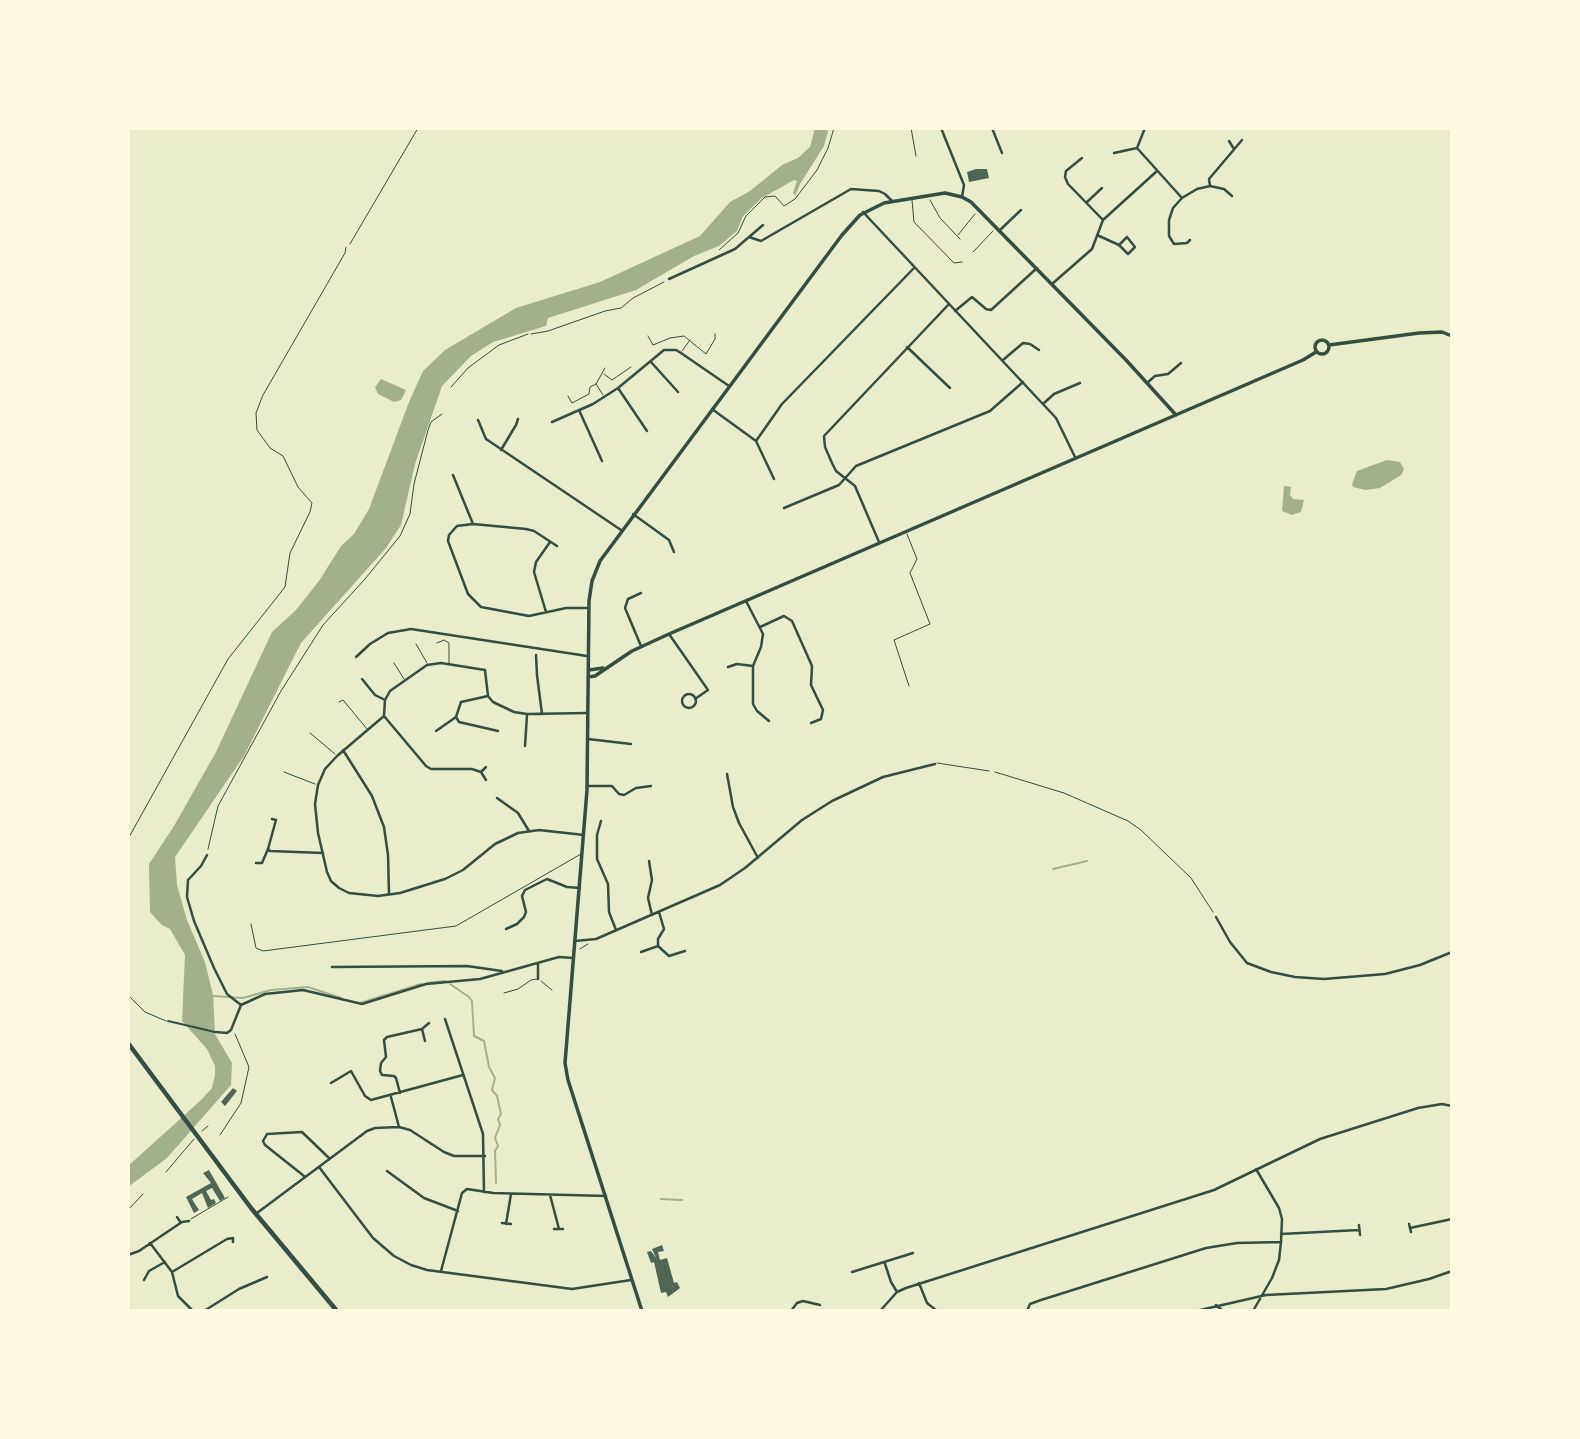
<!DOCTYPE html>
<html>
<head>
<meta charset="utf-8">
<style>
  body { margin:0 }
  #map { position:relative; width:1580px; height:1439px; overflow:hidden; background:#e9edc9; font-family:Manrope,sans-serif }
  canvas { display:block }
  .frame { position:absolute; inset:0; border:130px solid #fefae0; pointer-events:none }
</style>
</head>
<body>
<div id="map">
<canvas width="1580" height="1439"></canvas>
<div class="frame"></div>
</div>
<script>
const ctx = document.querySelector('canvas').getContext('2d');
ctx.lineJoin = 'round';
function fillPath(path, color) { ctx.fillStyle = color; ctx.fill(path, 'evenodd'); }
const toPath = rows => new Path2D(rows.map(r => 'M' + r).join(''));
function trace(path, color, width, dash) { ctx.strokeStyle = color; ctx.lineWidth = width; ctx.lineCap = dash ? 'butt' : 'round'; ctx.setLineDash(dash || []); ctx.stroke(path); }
const water = toPath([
  [815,128,829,128,824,146,800,184,795,196,793,193,797,181,794,180,762,198,743,216,737,231,719,246,694,256,636,290,548,318,546,326,493,342,471,356,442,386,415,464,401,525,386,548,301,643,244,756,175,857,177,885,187,920,205,962,213,995,215,1034,232,1063,231,1085,167,1158,128,1187,128,1166,200,1101,212,1088,215,1075,215,1066,207,1049,182,1021,185,955,170,929,162,925,150,912,149,864,174,826,216,752,272,632,296,610,319,581,341,546,354,534,369,509,409,402,423,371,445,350,516,308,600,282,700,236,730,202,750,191,782,165,798,158,810,147],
  [381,379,406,390,401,400,394,402,378,394,375,387],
  [1387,460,1400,462,1404,469,1401,475,1380,488,1365,490,1353,487,1352,484,1357,471],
  [1284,486,1291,487,1290,495,1293,499,1304,500,1301,512,1292,515,1282,511]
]);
const stream = toPath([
  [1053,869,1087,861],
  [427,983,445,981],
  [450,984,469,997,472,1001,474,1036,484,1041,489,1067,495,1078,492,1090,497,1096,501,1114,498,1119,500,1125,495,1138,498,1146,495,1151,496,1183],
  [213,996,243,998,271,990,308,987,341,998],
  [360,1003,421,984],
  [661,1199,682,1200]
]);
const building = toPath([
  [976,169,987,169,989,178,969,182,967,172],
  [233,1088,237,1091,225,1106,221,1102],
  [209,1170,225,1198,220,1201,212,1188,206,1191,211,1200,214,1199,216,1203,208,1208,202,1193,192,1199,199,1210,194,1213,186,1197,211,1183,203,1173],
  [662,1245,664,1251,658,1252,660,1260,667,1258,674,1283,677,1282,680,1288,668,1297,666,1292,661,1293,654,1262,651,1263,647,1252,651,1251,656,1258,652,1249]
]);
const path = toPath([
  [930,200,940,218,960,239],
  [958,235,975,214],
  [350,244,418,128],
  [719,250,738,233,746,216,765,197,775,196,784,206,795,199,817,170,828,148,834,128],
  [973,252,993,231],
  [531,334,548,331,605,311,621,308,633,298,664,282],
  [451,387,468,368,499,345,528,334],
  [995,772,1064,793,1128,821,1141,830,1191,878,1213,912],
  [208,849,218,806,281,691,323,625,365,579,400,536,410,514,414,484,428,430,431,422,442,414],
  [580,949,588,944],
  [202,1131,208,1126],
  [220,1135,241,1103,249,1067,235,1034],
  [166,1172,194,1139],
  [128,1210,143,1194]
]);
const service = toPath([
  [911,128,916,156],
  [912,200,914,222,954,263,962,262],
  [648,336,653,345,670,338,684,336,706,354,715,339,715,334],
  [682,351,690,340],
  [604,374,612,380,631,367],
  [596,384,603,395],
  [568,396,572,403,589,394,590,387,596,384,605,368],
  [907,534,917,559,910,573,930,624,894,640,909,686],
  [437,643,444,640,449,643,449,663],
  [416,644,427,663],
  [394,663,404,679],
  [339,702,343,700,367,729],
  [310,733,335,754],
  [937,763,989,771],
  [284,772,315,784],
  [128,839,228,659,285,587,290,553,310,512,312,503,298,487,283,456,270,448,257,430,256,413,263,395,345,253,346,247],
  [251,924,256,948,263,951,456,926,581,854],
  [541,981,552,990],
  [504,993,518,989,531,980,537,979],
  [128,995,145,1012,166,1021],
  [191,1219,228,1197]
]);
const pedestrian = toPath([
  [168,1021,215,1032]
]);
const minor = toPath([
  [941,128,964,185,962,197],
  [992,128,1002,153],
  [1229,141,1234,149],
  [1137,148,1182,198],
  [1114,153,1137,148,1145,128],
  [1082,158,1066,171,1065,177,1068,184,1103,220],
  [1210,186,1209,179,1242,140],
  [1087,202,1102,188],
  [863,212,1056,418,1075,457],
  [1000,230,1021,210],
  [1097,235,1119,245],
  [749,237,761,241,851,189,879,191,885,194,892,201],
  [1127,237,1135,247,1128,254,1119,245,1127,237],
  [1190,240,1187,243,1174,244,1169,236,1169,220,1173,208,1182,198,1197,189,1210,186,1224,189,1232,196],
  [669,279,735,249,763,225],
  [1052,284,1092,249,1103,220,1157,171],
  [955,311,972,297,986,309,991,310,1037,268],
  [907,347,950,388],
  [1003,360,1023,343,1030,344,1039,350],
  [651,362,678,392],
  [1147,383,1155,376,1168,374,1181,363],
  [618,388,647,431],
  [1043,404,1054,394,1080,383],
  [712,409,756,441,774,479],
  [579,410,602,461],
  [478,420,486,439,621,530],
  [552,422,593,404,618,388,664,350,676,350,681,353,729,386],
  [756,441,782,404,914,268],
  [501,450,516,425,518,419],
  [453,475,473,524],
  [784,508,839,485,856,466,990,411,1023,382],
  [633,514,669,540,674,552],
  [879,542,855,486,836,471,832,463,825,447,824,436,949,304],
  [557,546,534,531,526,529,473,524,457,526,449,535,448,541,468,594,481,607,529,616,566,608,588,608],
  [746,601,763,634,761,647,753,666,753,704,757,711,769,721],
  [546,612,534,572,536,562,550,542],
  [760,627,784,616,792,621,812,666,811,685,823,710,821,719,811,723],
  [669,634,708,690,695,699],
  [641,646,625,608,628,599,641,593],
  [536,655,537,675,542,714],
  [356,657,370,644,388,633,411,629,587,656],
  [728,667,737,664,753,666],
  [362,679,375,695,385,700],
  '682 701a7 7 0 1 1 14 0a7 7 0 1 1-14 0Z',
  [488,696,461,702,456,717,459,722,498,731],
  [384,716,337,756,325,769,318,785,315,804,318,833,327,872,331,881,339,888,349,893,378,896,400,893,445,879,463,870,495,844,518,833,539,830,584,835],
  [384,716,385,700,390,691,427,665,441,663,485,670,488,696,493,702,514,712,527,714,587,713],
  [384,716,426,766,431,769,472,769,481,772,486,780],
  [436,731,456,717],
  [588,739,631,744],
  [525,746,527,715],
  [343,750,372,796,384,827,388,855,389,894],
  [481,772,486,767],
  [727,774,733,807,739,823,758,858],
  [587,786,612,786,619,794,624,795,636,788,651,786],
  [497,798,518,813,529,831],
  [601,821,597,835,597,859,608,884,609,912,616,930],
  [268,849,270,851,323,853],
  [207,855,201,866,188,880,187,897,194,921,214,968,227,994,241,1005],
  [649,861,652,880,648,898,652,915],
  [256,863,262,863,268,849,276,820,272,819],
  [659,912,664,929,658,939,658,946,669,956,685,951],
  [1216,917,1230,942,1247,963,1271,972,1295,977,1324,979,1385,974,1420,965,1452,952],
  [506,929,517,924,524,917,526,912,522,896,525,890,547,879,567,887,580,888],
  [575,941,596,939,720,885,745,868,802,820,832,801,883,777,935,764],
  [641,952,658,946],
  [538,963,538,979],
  [332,967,467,966,502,971],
  [445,1019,483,1134,484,1192],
  [422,1029,429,1023],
  [216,1032,227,1033,231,1030,241,1005,265,994,303,990,362,1004,426,984,480,979,559,957,573,958],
  [331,1083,351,1071,365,1096,371,1100,463,1075],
  [400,1093,396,1078,394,1076,382,1075,380,1071,381,1063,386,1057,384,1040,387,1037,422,1029,425,1041],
  [391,1097,399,1127],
  [319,1167,373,1238,394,1256,411,1265,427,1270,572,1289,631,1280],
  [387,1171,424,1198,458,1211],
  [304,1176,265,1145,263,1141,267,1134,302,1132,330,1159],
  [550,1195,559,1229],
  [257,1213,367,1131,375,1128,399,1127,410,1130,444,1152,454,1156,485,1156],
  [177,1217,181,1223],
  [502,1223,511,1224],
  [506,1224,511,1194],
  [1409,1224,1411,1232],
  [1359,1225,1360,1235],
  [1410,1228,1452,1219],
  [554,1229,563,1229],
  [1281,1234,1359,1230],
  [150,1243,172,1272,178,1296,193,1311],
  [128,1255,139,1251,182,1222,189,1221],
  [885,1264,891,1282,897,1292],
  [441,1271,462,1193,467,1189,493,1193,606,1196],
  [172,1272,227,1239,233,1238,233,1242],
  [852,1272,913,1253],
  [144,1280,149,1271,165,1262],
  [919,1283,927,1303,937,1311],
  [1216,1305,1223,1311],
  [204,1311,239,1289,267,1277],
  [791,1311,797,1303,803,1301,820,1305],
  [880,1311,897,1292,906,1288,1214,1190,1320,1139,1418,1108,1442,1104,1452,1106],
  [1027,1311,1030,1304,1041,1300,1206,1248,1237,1243,1281,1242],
  [1196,1311,1266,1295,1386,1289,1429,1279,1452,1271],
  [1253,1311,1272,1278,1279,1260,1281,1242,1282,1219,1279,1208,1256,1169]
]);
const tertiary = toPath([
  '1315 347a7 7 0 1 1 14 0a7 7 0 1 1-14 0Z',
  [1329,345,1419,333,1442,332,1452,336],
  [589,670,603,668],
  [588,677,595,676,632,651,669,634,1303,360,1316,352],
  [642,1311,568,1080,565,1063,587,790,589,601,592,581,600,561,842,235,860,215,884,203,945,193,962,197,971,202,1126,360,1176,415]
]);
const primary = toPath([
  [128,1043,251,1208,337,1311]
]);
fillPath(water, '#a3b18a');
trace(stream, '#a3b18a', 2);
fillPath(building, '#4f6655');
trace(path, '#344e41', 1);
trace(service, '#344e41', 1);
trace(pedestrian, '#344e41', 2);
trace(minor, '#344e41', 2.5);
trace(tertiary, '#344e41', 3.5);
trace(primary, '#344e41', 4.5);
</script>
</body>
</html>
